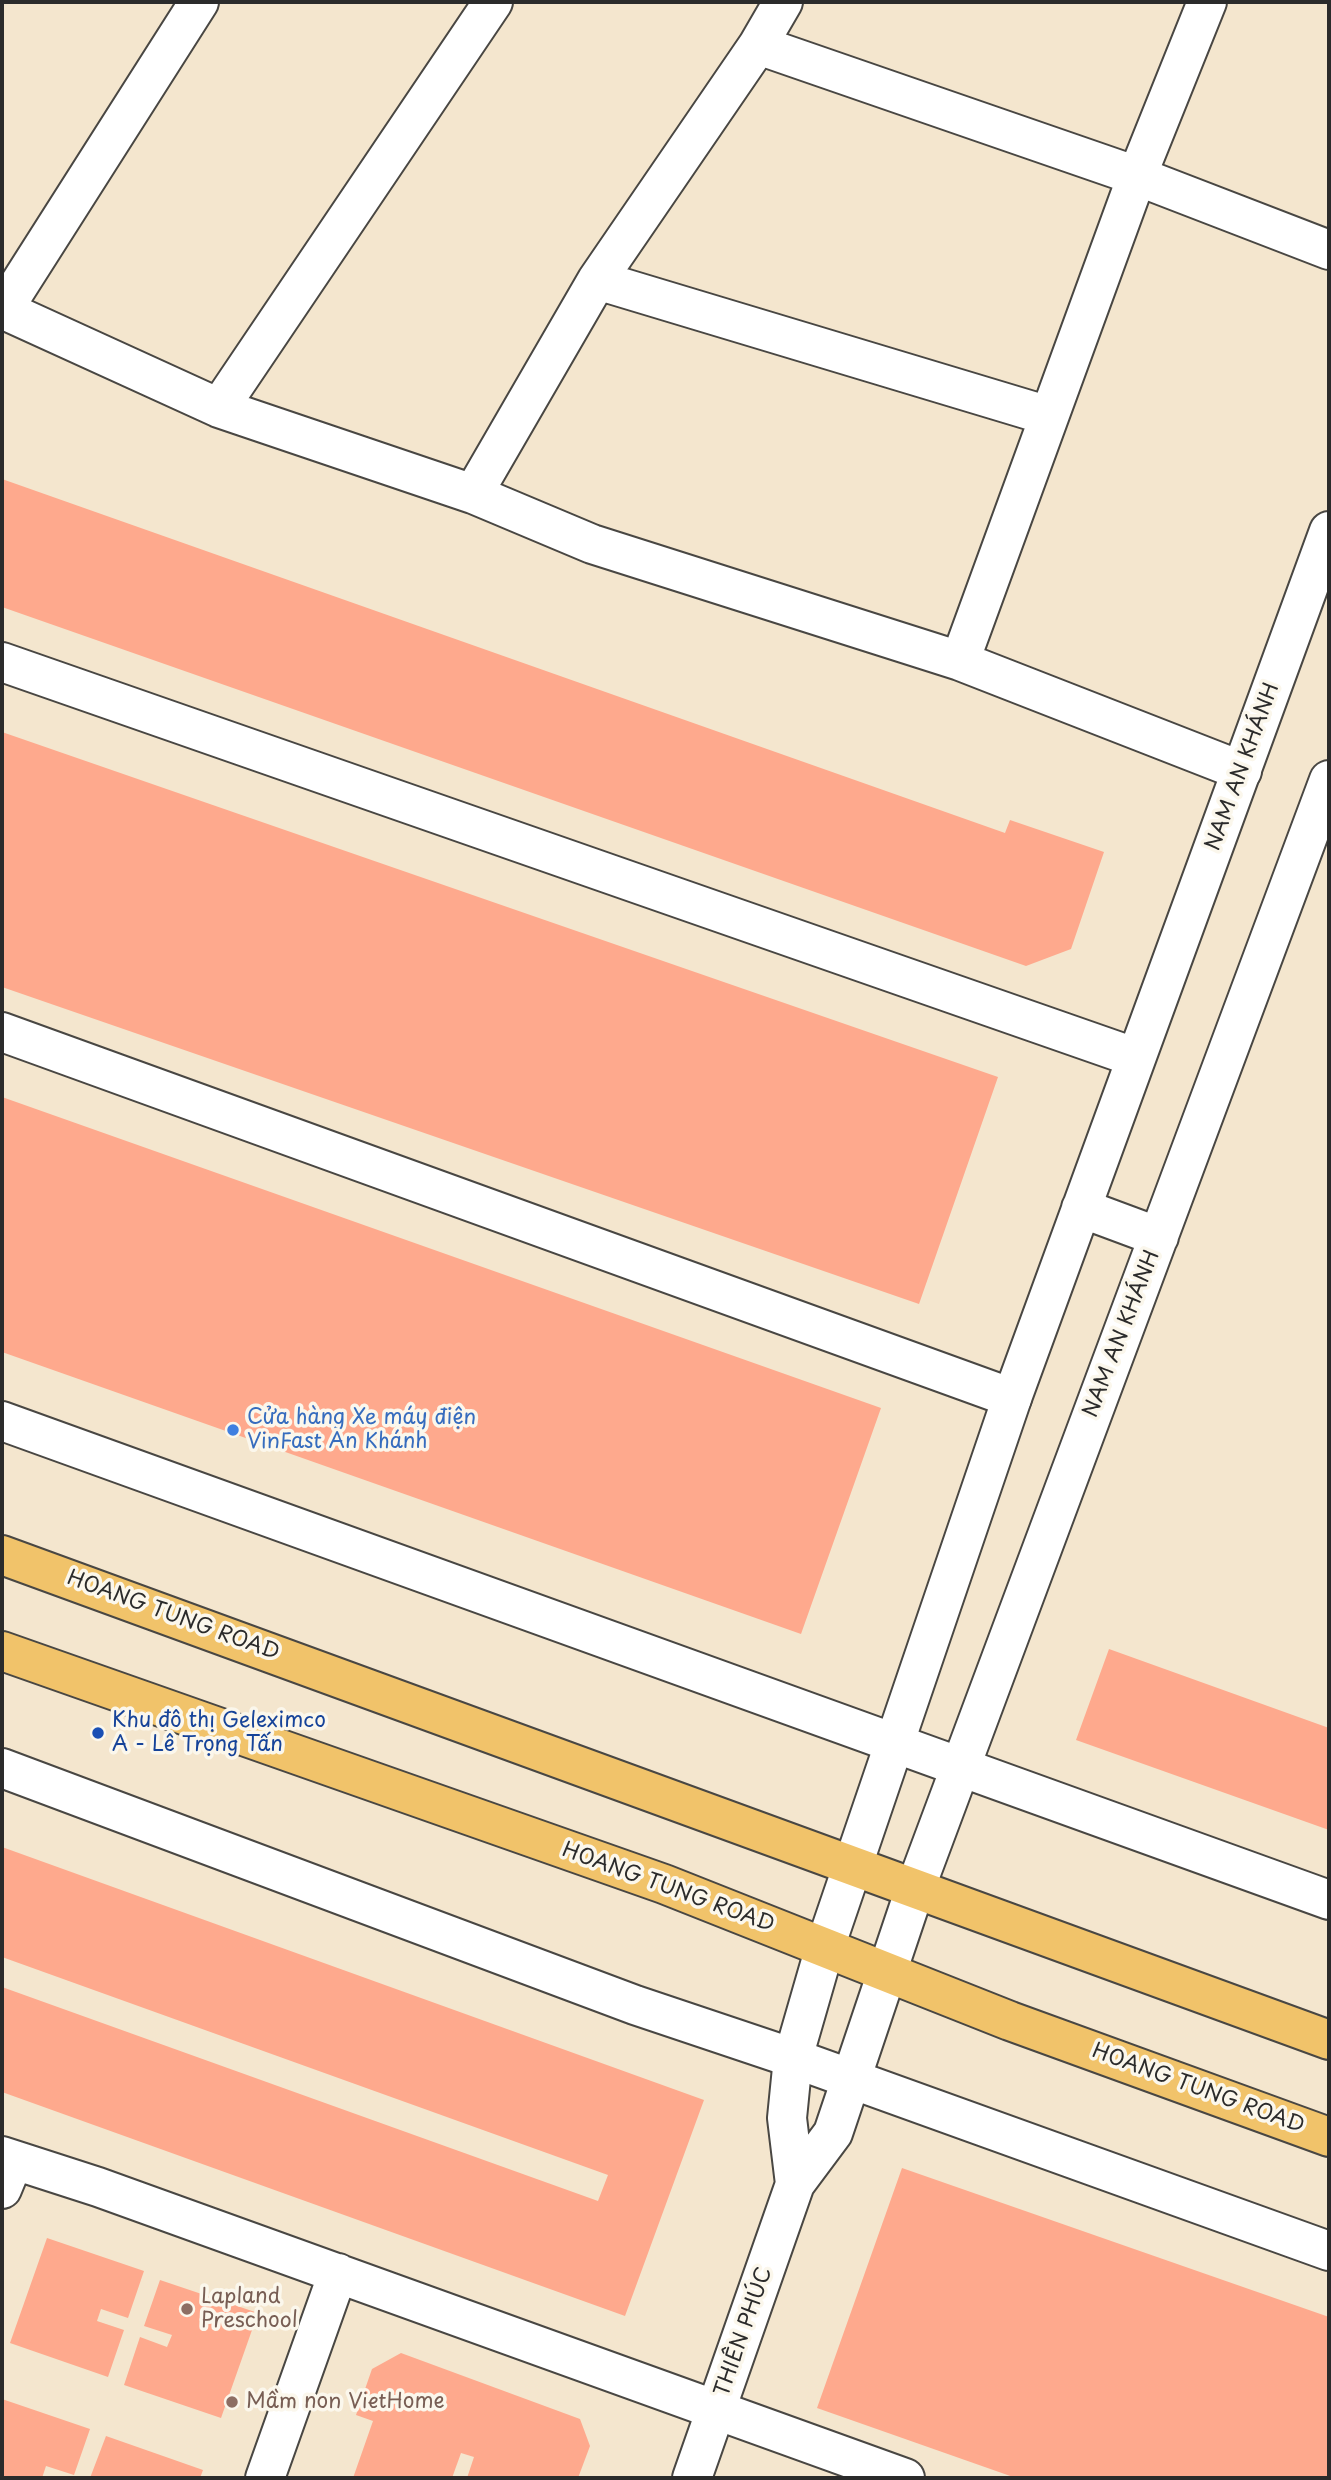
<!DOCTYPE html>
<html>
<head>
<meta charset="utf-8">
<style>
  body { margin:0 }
  #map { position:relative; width:1331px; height:2480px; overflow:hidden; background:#f4e6ce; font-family:"Playpen Sans",sans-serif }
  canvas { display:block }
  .frame { position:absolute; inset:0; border:4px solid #2b2b2b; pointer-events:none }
</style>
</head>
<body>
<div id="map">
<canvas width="1331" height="2480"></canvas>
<div class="frame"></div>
</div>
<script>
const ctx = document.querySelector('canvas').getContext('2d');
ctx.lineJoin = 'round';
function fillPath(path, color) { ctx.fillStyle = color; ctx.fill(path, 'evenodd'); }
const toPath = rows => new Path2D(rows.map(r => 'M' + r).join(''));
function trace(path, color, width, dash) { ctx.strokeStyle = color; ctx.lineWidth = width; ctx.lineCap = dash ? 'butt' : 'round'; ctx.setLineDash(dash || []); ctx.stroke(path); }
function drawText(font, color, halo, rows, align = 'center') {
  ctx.font = font + ' "Playpen Sans",sans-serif'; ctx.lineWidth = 7; ctx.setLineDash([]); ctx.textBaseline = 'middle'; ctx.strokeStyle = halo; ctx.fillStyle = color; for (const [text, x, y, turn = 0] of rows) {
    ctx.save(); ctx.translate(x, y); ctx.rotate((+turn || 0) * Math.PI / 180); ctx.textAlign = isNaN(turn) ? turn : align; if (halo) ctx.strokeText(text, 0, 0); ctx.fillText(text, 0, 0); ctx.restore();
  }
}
const building = toPath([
  [2,479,1005,833,1010,820,1104,852,1071,949,1026,966,2,607],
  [2,732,998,1077,919,1304,2,987],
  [2,1097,881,1408,801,1634,2,1352],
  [1109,1649,1329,1728,1329,1830,1076,1740],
  [2,1847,704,2100,625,2316,2,2092,2,1987,598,2201,608,2175,2,1957],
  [902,2168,1329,2317,1329,2478,1016,2478,817,2408],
  [47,2238,144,2271,128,2318,101,2309,97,2321,124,2330,108,2377,10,2343],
  [160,2280,258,2313,221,2418,124,2385,140,2337,167,2347,172,2335,144,2326],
  [401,2353,580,2419,590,2446,578,2478,467,2478,474,2457,461,2453,452,2478,353,2478,373,2421,356,2415,372,2369],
  [2,2399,90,2429,74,2475,46,2466,42,2478,2,2478],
  [106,2436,203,2470,200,2478,90,2478]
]);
const minor = toPath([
  [758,45,1137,176,1329,250],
  [597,280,1049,416],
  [2,309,219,408,473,494,592,544,960,661,1242,771],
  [3,310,199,2],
  [219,408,493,2],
  [473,494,597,280,758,45,783,2],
  [960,661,1137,176,1207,2],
  [2,662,1134,1057],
  [2,1032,1012,1398],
  [2,1421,1329,1900],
  [2,1768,635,2005,793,2058,1329,2251],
  [2,2156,98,2187,905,2478],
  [2,2189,14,2160],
  [265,2478,338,2273]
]);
const tertiary = toPath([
  [1081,1208,1159,1237],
  [795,2184,787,2118,793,2058,825,1947,1012,1398,1329,531],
  [692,2478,795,2184,833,2133,915,1889,1329,780]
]);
const primary = toPath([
  [2,1555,1329,2040],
  [2,1651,664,1884,1010,2021,1329,2137]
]);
const markers = [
  [233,1430,7,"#3f7fe0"],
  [98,1733,7,"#1a4fb4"],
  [187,2309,7,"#8d6e63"],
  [232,2402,7,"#8d6e63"]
];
const streetNames = [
  ["NAM AN KHÁNH",1243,767,-70],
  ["NAM AN KHÁNH",1122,1334,-69],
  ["HOANG TUNG ROAD",173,1616,20],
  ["HOANG TUNG ROAD",668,1888,20],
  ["HOANG TUNG ROAD",1198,2089,20],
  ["THIÊN PHÚC",744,2332,-71]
];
const shopNames = [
  ["Cửa hàng Xe máy điện",247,1418],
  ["VinFast An Khánh",247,1442]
];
const transitNames = [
  ["Khu đô thị Geleximco",112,1721],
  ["A - Lê Trọng Tấn",112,1745]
];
const educationNames = [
  ["Lapland",201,2297],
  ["Preschool",201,2321],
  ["Mầm non VietHome",246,2402]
];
fillPath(building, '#fea98d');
trace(minor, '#494743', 42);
trace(tertiary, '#494743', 42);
trace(primary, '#494743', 42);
trace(minor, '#fff', 38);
trace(tertiary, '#fff', 38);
trace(primary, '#f1c36a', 38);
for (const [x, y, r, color] of markers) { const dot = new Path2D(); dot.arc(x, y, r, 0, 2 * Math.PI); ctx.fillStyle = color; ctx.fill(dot); trace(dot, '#fbf7ec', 2.5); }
drawText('21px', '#2b2b2b', '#fbf7ec', streetNames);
drawText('21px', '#366cbe', '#fbf7ec', shopNames, 'left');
drawText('21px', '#164399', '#fbf7ec', transitNames, 'left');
drawText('21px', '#785e54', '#fbf7ec', educationNames, 'left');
</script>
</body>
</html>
